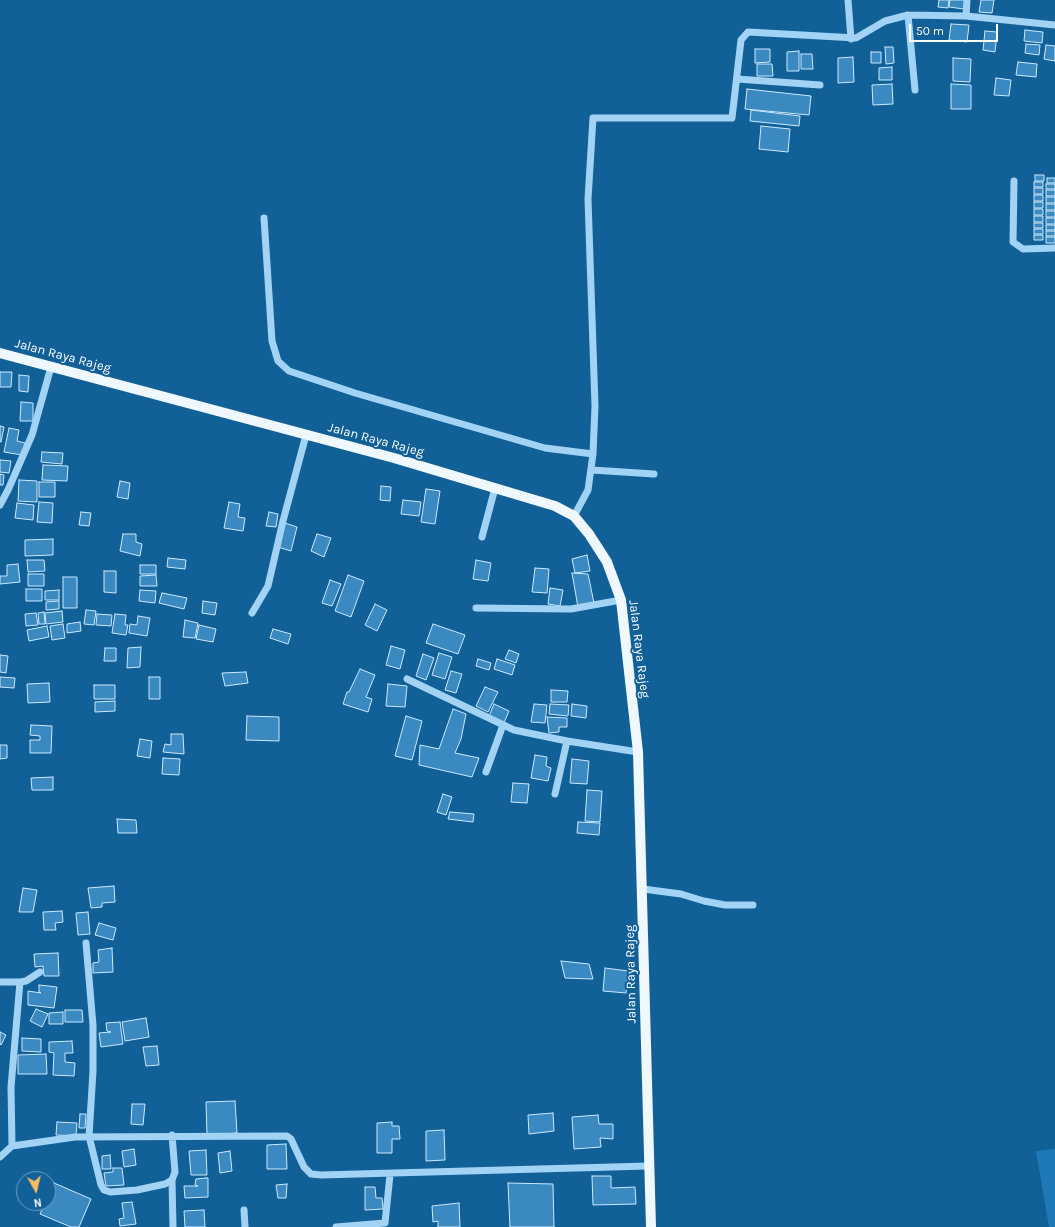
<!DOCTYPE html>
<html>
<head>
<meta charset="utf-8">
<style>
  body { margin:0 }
  #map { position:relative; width:1055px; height:1227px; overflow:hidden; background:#116098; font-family:Karla,sans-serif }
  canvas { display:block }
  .north { position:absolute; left:16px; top:1171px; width:40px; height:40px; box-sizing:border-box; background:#116098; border:1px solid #70a0c1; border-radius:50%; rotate:172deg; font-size:11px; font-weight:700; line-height:16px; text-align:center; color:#fff }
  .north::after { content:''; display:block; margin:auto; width:14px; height:18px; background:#ffbc65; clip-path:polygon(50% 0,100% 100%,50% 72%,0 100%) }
  .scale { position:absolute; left:909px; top:24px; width:89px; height:18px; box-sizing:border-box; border:2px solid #fff; border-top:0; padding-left:5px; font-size:12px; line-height:14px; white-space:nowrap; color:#fff; -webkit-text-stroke:3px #116098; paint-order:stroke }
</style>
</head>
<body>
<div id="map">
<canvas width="1055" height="1227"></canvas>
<div class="north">N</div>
<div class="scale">50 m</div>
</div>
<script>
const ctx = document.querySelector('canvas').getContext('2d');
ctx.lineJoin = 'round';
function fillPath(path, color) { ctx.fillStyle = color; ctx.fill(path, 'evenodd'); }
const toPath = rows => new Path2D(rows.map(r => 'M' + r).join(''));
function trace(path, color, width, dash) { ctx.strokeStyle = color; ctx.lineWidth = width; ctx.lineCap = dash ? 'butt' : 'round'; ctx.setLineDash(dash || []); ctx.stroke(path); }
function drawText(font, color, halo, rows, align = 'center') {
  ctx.font = font + ' Karla,sans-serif'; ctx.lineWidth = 4; ctx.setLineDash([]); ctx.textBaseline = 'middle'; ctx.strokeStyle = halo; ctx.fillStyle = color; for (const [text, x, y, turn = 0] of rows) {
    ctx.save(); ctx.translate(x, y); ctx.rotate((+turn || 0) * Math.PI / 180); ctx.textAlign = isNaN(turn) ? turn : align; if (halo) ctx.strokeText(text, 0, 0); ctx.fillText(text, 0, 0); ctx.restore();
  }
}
const green = toPath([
  [1055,1149,1055,1227,1049,1227,1036,1151]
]);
const building = toPath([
  [939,0,949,0,948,8,938,7,939,0],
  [950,0,965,0,964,9,949,7,950,0],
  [981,0,994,0,992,13,979,12,981,0],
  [951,24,969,25,967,42,949,40,951,24],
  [1025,30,1043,32,1042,43,1024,41,1025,30],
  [985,31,997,32,995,52,983,50,985,31],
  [1026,44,1040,45,1039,55,1025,53,1026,44],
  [1046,45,1055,46,1055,61,1044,59,1046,45],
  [885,47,893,47,894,63,886,64,885,47],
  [755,49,770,49,770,62,755,63,755,49],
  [799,51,799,71,787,71,787,52,799,51],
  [871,52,881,52,881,63,871,63,871,52],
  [801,54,812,54,813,69,801,69,801,54],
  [853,57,854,82,838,83,838,58,853,57],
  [953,58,971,59,970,82,953,81,953,58],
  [1018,62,1037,64,1036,77,1016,75,1018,62],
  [757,64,772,64,773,76,757,76,757,64],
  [892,67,892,80,879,80,879,68,892,67],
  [996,78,1011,80,1009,96,994,95,996,78],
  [892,84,893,104,873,105,872,85,892,84],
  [951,84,971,85,971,109,951,109,951,84],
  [747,89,811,96,809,115,745,109,747,89],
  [751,110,800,116,799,126,750,121,751,110],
  [761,126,790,129,788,152,759,149,761,126],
  [1035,175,1044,175,1044,181,1035,181,1035,175],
  [1047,178,1055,178,1055,183,1047,183,1047,178],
  [1034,182,1043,182,1043,187,1034,187,1034,182],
  [1046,184,1055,184,1055,189,1046,189,1046,184],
  [1034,188,1043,188,1043,194,1034,194,1034,188],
  [1046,190,1055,190,1055,196,1046,196,1046,190],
  [1034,195,1043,195,1043,201,1034,201,1034,195],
  [1046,197,1055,197,1055,203,1046,203,1046,197],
  [1034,202,1043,202,1043,208,1034,208,1034,202],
  [1046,204,1055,204,1055,210,1046,210,1046,204],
  [1034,209,1043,209,1043,215,1034,215,1034,209],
  [1046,211,1055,211,1055,217,1046,217,1046,211],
  [1034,216,1043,216,1043,222,1034,222,1034,216],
  [1046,218,1055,218,1055,224,1046,224,1046,218],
  [1034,223,1043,223,1043,228,1034,228,1034,223],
  [1046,225,1055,225,1055,230,1046,230,1046,225],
  [1034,229,1043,229,1043,234,1034,234,1034,229],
  [1046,231,1055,231,1055,236,1046,236,1046,231],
  [1034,235,1043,235,1043,240,1034,240,1034,235],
  [1046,237,1055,237,1055,243,1046,243,1046,237],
  [0,372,12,372,11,387,0,387,0,372],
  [19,375,29,376,28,392,19,391,19,375],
  [21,402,33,403,33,421,20,421,21,402],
  [0,426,4,427,1,442,0,442,0,426],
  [9,428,19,430,17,441,25,443,22,455,4,452,9,428],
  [42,452,63,453,62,464,41,462,42,452],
  [0,460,11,461,9,473,0,472,0,460],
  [43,465,68,466,67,481,42,480,43,465],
  [0,474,4,475,3,485,0,485,0,474],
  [19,480,37,481,37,502,18,501,19,480],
  [120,481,130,483,128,499,117,497,120,481],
  [39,482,55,482,55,497,39,497,39,482],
  [381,486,391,487,390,501,380,500,381,486],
  [426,489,440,491,435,524,421,522,426,489],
  [403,500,421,502,419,516,401,514,403,500],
  [39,502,53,503,52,523,37,522,39,502],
  [229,502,240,504,238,517,245,518,243,531,224,528,229,502],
  [17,503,34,505,33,520,15,518,17,503],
  [81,512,91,513,89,526,79,525,81,512],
  [269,512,278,514,276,527,266,526,269,512],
  [285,523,297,527,291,551,278,547,285,523],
  [123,534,136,534,136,542,142,544,140,556,120,551,123,534],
  [317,534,331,538,324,557,311,551,317,534],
  [53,539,53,555,25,556,25,540,53,539],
  [587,555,590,571,575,573,572,559,587,555],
  [168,558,186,560,185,569,167,567,168,558],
  [27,560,44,560,45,571,28,572,27,560],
  [476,560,491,563,488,581,473,579,476,560],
  [18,564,20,582,0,584,0,576,7,576,7,565,18,564],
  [140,565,156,565,156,574,140,574,140,565],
  [535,568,549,569,547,593,532,592,535,568],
  [104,571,116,571,116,593,104,592,104,571],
  [572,573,588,574,594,603,578,607,572,573],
  [28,574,44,574,44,586,28,586,28,574],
  [156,575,157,586,140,586,140,576,156,575],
  [348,575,364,581,351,617,335,611,348,575],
  [63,577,77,577,77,608,63,608,63,577],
  [330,580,341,584,332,606,322,603,330,580],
  [550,588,563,590,560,606,548,604,550,588],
  [26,589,42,589,42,601,26,601,26,589],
  [59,590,59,600,45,600,45,591,59,590],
  [140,590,156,591,155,603,139,601,140,590],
  [162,593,187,598,184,609,159,603,162,593],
  [59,601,59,609,46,610,46,602,59,601],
  [203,601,217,603,215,615,202,613,203,601],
  [375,604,387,610,377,631,365,625,375,604],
  [86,610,96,611,94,625,84,624,86,610],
  [62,611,63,622,46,624,45,613,62,611],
  [44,612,45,624,39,624,38,613,44,612],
  [36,613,38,625,26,626,25,614,36,613],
  [97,614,112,615,111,626,96,625,97,614],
  [115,614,126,615,125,625,128,625,126,635,112,633,115,614],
  [138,616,150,618,147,636,129,633,130,624,137,625,138,616],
  [185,620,198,623,195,638,183,637,185,620],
  [80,622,81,631,67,633,67,624,80,622],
  [63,624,65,638,52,640,50,626,63,624],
  [433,624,465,635,458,654,426,643,433,624],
  [199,625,216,629,213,642,196,639,199,625],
  [47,626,49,637,29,641,27,630,47,626],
  [273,629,291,634,288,644,270,638,273,629],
  [391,646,405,650,400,669,386,665,391,646],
  [141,647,140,667,127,668,128,648,141,647],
  [105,648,116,648,116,661,104,661,105,648],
  [509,650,519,654,516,663,505,659,509,650],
  [439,653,452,657,445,679,432,675,439,653],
  [423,654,434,658,426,680,416,676,423,654],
  [0,655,8,656,6,673,0,672,0,655],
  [478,659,491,663,489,670,476,666,478,659],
  [497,659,515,665,512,675,494,669,497,659],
  [360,669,375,675,366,697,372,699,368,712,343,704,347,692,349,692,360,669],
  [451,671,462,674,456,693,445,690,451,671],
  [246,672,248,683,225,686,222,673,246,672],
  [0,677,15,678,14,688,0,687,0,677],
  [149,677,160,677,160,699,149,699,149,677],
  [49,683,50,702,28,703,27,684,49,683],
  [388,684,407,686,405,707,386,706,388,684],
  [94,685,115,685,115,699,94,699,94,685],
  [485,687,498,692,488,712,476,706,485,687],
  [551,690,568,691,567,702,551,702,551,690],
  [115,701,115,711,95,712,95,702,115,701],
  [494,704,509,711,504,723,489,716,494,704],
  [534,704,547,705,545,723,531,722,534,704],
  [550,704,569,705,568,716,549,714,550,704],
  [572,704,587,706,586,718,571,716,572,704],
  [453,709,466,714,461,739,455,753,479,758,472,777,419,765,420,745,439,749,453,709],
  [247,716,279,717,279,741,246,740,247,716],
  [406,716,422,721,412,760,395,756,406,716],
  [547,717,567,718,567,727,559,727,559,732,549,733,547,717],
  [31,725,52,726,51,753,30,753,30,740,40,740,40,736,30,735,31,725],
  [171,734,183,734,184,754,163,752,165,744,171,745,171,734],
  [140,739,152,741,150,758,137,756,140,739],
  [0,745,7,745,7,758,0,759,0,745],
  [535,755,547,757,546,766,551,768,548,781,531,778,535,755],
  [163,758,180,759,179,775,162,774,163,758],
  [572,759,589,761,587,784,570,783,572,759],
  [53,777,53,790,32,790,31,778,53,777],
  [513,783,529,784,527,803,511,802,513,783],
  [587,790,602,791,600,822,585,821,587,790],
  [443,794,452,797,446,815,437,812,443,794],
  [450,812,474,814,473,822,448,819,450,812],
  [117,819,136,820,137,833,118,833,117,819],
  [578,822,600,823,599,835,577,833,578,822],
  [114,886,115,902,102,903,102,907,91,908,88,888,114,886],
  [23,888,37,890,33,912,19,912,23,888],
  [62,911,63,922,55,923,56,930,44,930,43,912,62,911],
  [88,912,90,934,78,935,76,913,88,912],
  [99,923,116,928,113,940,95,935,99,923],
  [112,948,113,972,93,973,93,963,99,962,98,950,112,948],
  [58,953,59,976,44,976,43,966,35,967,34,954,58,953],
  [561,961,589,964,593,979,565,978,561,961],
  [605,968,628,971,626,993,603,991,605,968],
  [39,985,57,987,54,1008,28,1005,28,991,41,993,39,992,39,985],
  [36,1009,48,1014,42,1027,30,1021,36,1009],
  [65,1010,82,1010,83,1022,65,1022,65,1010],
  [63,1012,63,1024,49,1024,49,1013,63,1012],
  [146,1018,149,1037,125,1041,122,1022,146,1018],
  [120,1022,123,1044,101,1047,99,1033,111,1032,107,1031,106,1023,120,1022],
  [0,1032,6,1035,1,1045,0,1044,0,1032],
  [22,1038,41,1039,41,1052,22,1051,22,1038],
  [72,1041,73,1053,65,1053,65,1062,75,1063,74,1076,53,1075,54,1053,49,1052,49,1042,72,1041],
  [157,1046,159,1065,146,1066,143,1047,157,1046],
  [46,1054,47,1074,18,1074,18,1055,46,1054],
  [235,1101,237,1133,207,1135,206,1102,235,1101],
  [132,1104,145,1104,143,1125,131,1124,132,1104],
  [553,1113,554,1131,529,1134,528,1115,553,1113],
  [80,1114,86,1114,85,1128,79,1128,80,1114],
  [598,1115,599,1124,613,1124,613,1139,600,1138,601,1147,574,1149,572,1117,598,1115],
  [57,1122,77,1123,76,1136,56,1135,57,1122],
  [392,1122,392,1126,399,1126,400,1139,392,1139,392,1153,377,1153,377,1123,392,1122],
  [444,1130,445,1160,426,1161,426,1131,444,1130],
  [286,1144,287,1169,267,1169,267,1145,286,1144],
  [134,1149,136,1165,124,1167,122,1151,134,1149],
  [206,1150,207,1175,191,1175,189,1151,206,1150],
  [230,1151,232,1171,220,1173,218,1153,230,1151],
  [110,1155,111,1169,102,1169,102,1156,110,1155],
  [113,1168,122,1168,124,1185,106,1186,104,1173,113,1172,113,1168],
  [592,1176,611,1176,611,1188,635,1187,636,1204,593,1205,592,1176],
  [206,1178,208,1178,208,1197,185,1198,184,1186,198,1186,195,1185,196,1179,206,1178],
  [54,1183,91,1199,79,1227,71,1227,40,1214,45,1203,48,1203,48,1196,54,1183],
  [508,1183,553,1184,554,1227,510,1227,508,1183],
  [287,1184,286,1198,278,1198,276,1185,287,1184],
  [365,1187,375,1187,376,1198,382,1198,383,1209,365,1210,365,1187],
  [132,1202,136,1224,120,1226,119,1219,124,1218,122,1203,132,1202],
  [459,1203,460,1227,438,1227,438,1221,433,1222,432,1206,459,1203],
  [204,1210,205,1227,185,1227,184,1211,204,1210]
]);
const minor = toPath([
  [848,0,851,39],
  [908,15,915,90],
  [966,16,967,0],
  [737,79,820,85],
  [1014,181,1013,242,1023,249,1055,248],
  [264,218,272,341,278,361,289,371,355,393,545,448,593,454],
  [592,470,654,474],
  [0,505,8,490,32,435,51,367],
  [574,516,588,490,593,454,595,406,588,199,593,118,732,118,741,40,748,32,856,38,885,21,908,15,966,16,1055,25],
  [482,537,495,488],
  [476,608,571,609,621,600],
  [252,613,268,586,283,521,306,435],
  [407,679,514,730,567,741,638,752],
  [486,772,503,725],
  [555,794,567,741],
  [643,889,681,894,704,901,725,905,753,905],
  [86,943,93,1025,93,1071,89,1136,101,1185,104,1190,110,1192,137,1190,165,1184,172,1180,175,1172,172,1135],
  [0,982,20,982,26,981,40,972],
  [12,1146,11,1087,20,982],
  [0,1157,12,1146,75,1137,287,1136,291,1139,304,1167,311,1174,321,1175,648,1166],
  [172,1180,173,1227],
  [244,1210,245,1227],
  [336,1227,385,1223,390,1175]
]);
const major = toPath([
  [0,353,394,458,555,506,574,516,589,534,607,562,621,600,638,752,651,1227]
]);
const streetNames = [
  ["Jalan Raya Rajeg",63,356,15],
  ["Jalan Raya Rajeg",376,440,15],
  ["Jalan Raya Rajeg",639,649,83],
  ["Jalan Raya Rajeg",631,974,-91]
];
fillPath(green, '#1f79b6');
fillPath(building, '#3a89c1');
trace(building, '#cbe9fe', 1);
trace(minor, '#a2d3f4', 7);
trace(major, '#eff8ff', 10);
drawText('13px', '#fff', '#116098', streetNames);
</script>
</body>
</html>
